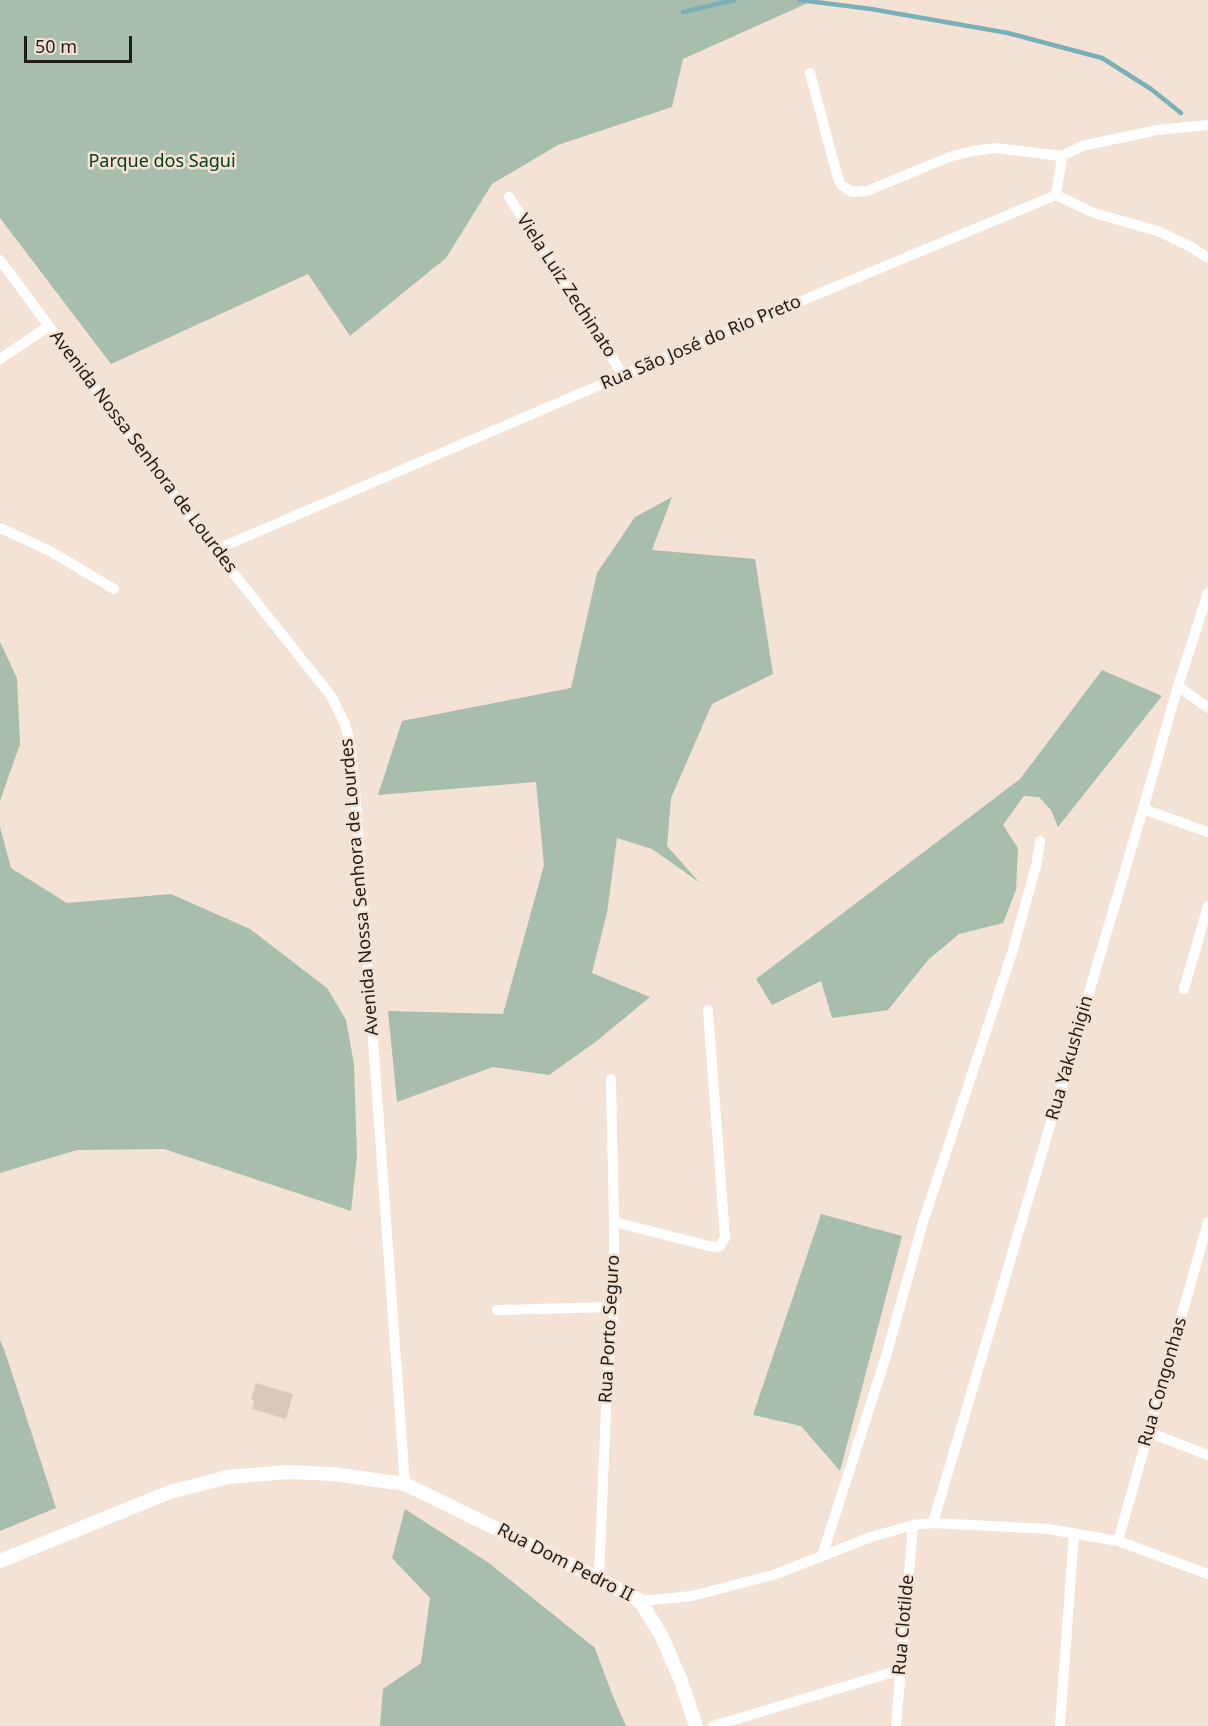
<!DOCTYPE html>
<html>
<head>
<meta charset="utf-8">
<style>
  body { margin:0 }
  #map { position:relative; width:1208px; height:1726px; overflow:hidden; background:#f4e2d5; font-family:"Noto Sans",sans-serif }
  canvas { display:block }
  .scale { position:absolute; left:24px; top:36px; width:108px; height:27px; box-sizing:border-box; border:3px solid #221c17; border-top:0; padding-left:8px; font-size:18px; line-height:21px; white-space:nowrap; color:#221c17; -webkit-text-stroke:4px #f4e2d5; paint-order:stroke }
</style>
</head>
<body>
<div id="map">
<canvas width="1208" height="1726"></canvas>
<div class="scale">50 m</div>
</div>
<script>
const ctx = document.querySelector('canvas').getContext('2d');
ctx.lineJoin = 'round';
function fillPath(path, color) { ctx.fillStyle = color; ctx.fill(path, 'evenodd'); }
const toPath = rows => new Path2D(rows.map(r => 'M' + r).join(''));
function trace(path, color, width, dash) { ctx.strokeStyle = color; ctx.lineWidth = width; ctx.lineCap = dash ? 'butt' : 'round'; ctx.setLineDash(dash || []); ctx.stroke(path); }
function drawText(font, color, halo, rows, align = 'center') {
  ctx.font = font + ' "Noto Sans",sans-serif'; ctx.lineWidth = 5; ctx.setLineDash([]); ctx.textBaseline = 'middle'; ctx.strokeStyle = halo; ctx.fillStyle = color; for (const [text, x, y, turn = 0] of rows) {
    ctx.save(); ctx.translate(x, y); ctx.rotate((+turn || 0) * Math.PI / 180); ctx.textAlign = isNaN(turn) ? turn : align; if (halo) ctx.strokeText(text, 0, 0); ctx.fillText(text, 0, 0); ctx.restore();
  }
}
const green = toPath([
  [0,0,810,0,810,2,683,59,672,107,558,145,492,184,446,258,350,336,308,274,111,364,0,218],
  [672,497,652,550,755,559,773,674,712,704,671,798,667,846,699,882,652,849,617,838,607,913,592,973,650,997,598,1040,549,1075,493,1067,397,1102,388,1011,503,1014,544,865,536,782,378,795,402,721,571,688,597,573,635,517],
  [0,642,17,678,20,744,0,801],
  [1102,670,1162,696,1058,827,1051,810,1039,797,1024,796,1003,825,1018,848,1016,890,1003,923,959,934,928,960,888,1010,832,1018,821,981,772,1005,756,979,1020,779],
  [0,827,11,868,67,903,171,894,250,929,327,988,346,1020,354,1064,357,1157,351,1211,164,1149,77,1150,0,1173],
  [821,1214,902,1236,840,1471,801,1426,753,1415],
  [0,1340,5,1352,56,1508,0,1531],
  [405,1509,489,1563,595,1648,612,1694,626,1726,380,1726,383,1689,421,1663,430,1598,392,1558]
]);
const stream = toPath([
  [800,0,871,9,1008,33,1102,58,1151,89,1181,113],
  [683,12,735,0]
]);
const building = toPath([
  [256,1383,293,1394,286,1419,252,1409,254,1401,251,1399]
]);
const minor = toPath([
  [810,73,837,175,841,185,852,192,867,191,952,156,973,151,995,148,1062,156],
  [1056,195,1062,156,1082,146,1157,130,1208,125],
  [509,197,623,375],
  [0,260,215,550,331,696,345,724,351,747,356,803,405,1484],
  [0,359,49,326],
  [0,528,50,551,114,589],
  [215,550,623,375,1056,195,1094,213,1158,231,1191,247,1208,258],
  [1178,686,1208,708],
  [1143,809,1208,832],
  [1184,989,1208,906],
  [614,1222,709,1246,719,1247,725,1238,708,1010],
  [497,1310,614,1307],
  [1148,1432,1208,1455],
  [933,1523,1143,809,1178,686,1208,593],
  [1118,1541,1208,1222],
  [822,1556,887,1353,924,1219,1012,953,1036,866,1040,841],
  [599,1579,607,1384,614,1307,614,1222,611,1079],
  [640,1601,692,1596,773,1575,871,1537,913,1525,933,1523,1048,1529,1118,1541,1208,1574],
  [713,1726,900,1670],
  [896,1726,913,1525],
  [1060,1726,1074,1533]
]);
const tertiary = toPath([
  [0,1561,170,1492,228,1477,288,1472,333,1474,405,1484,599,1579,640,1601,661,1635,681,1681,696,1726]
]);
const parkNames = [
  ["Parque dos Sagui",162,162]
];
const streetNames = [
  ["Viela Luiz Zechinato",566,286,57],
  ["Rua São José do Rio Preto",701,343,-23],
  ["Avenida Nossa Senhora de Lourdes",143,452,53],
  ["Avenida Nossa Senhora de Lourdes",360,887,-95],
  ["Rua Yakushigin",1070,1058,-74],
  ["Rua Porto Seguro",610,1329,-87],
  ["Rua Congonhas",1163,1382,-74],
  ["Rua Dom Pedro II",565,1563,27],
  ["Rua Clotilde",904,1625,-85]
];
fillPath(green, '#a6beab');
trace(stream, '#79afb7', 4.5);
fillPath(building, '#d8cabb');
trace(minor, '#fff', 10);
trace(tertiary, '#fff', 14);
drawText('18px', '#003d18', '#f4e2d5', parkNames);
drawText('18px', '#221c17', '#f4e2d5', streetNames);
</script>
</body>
</html>
